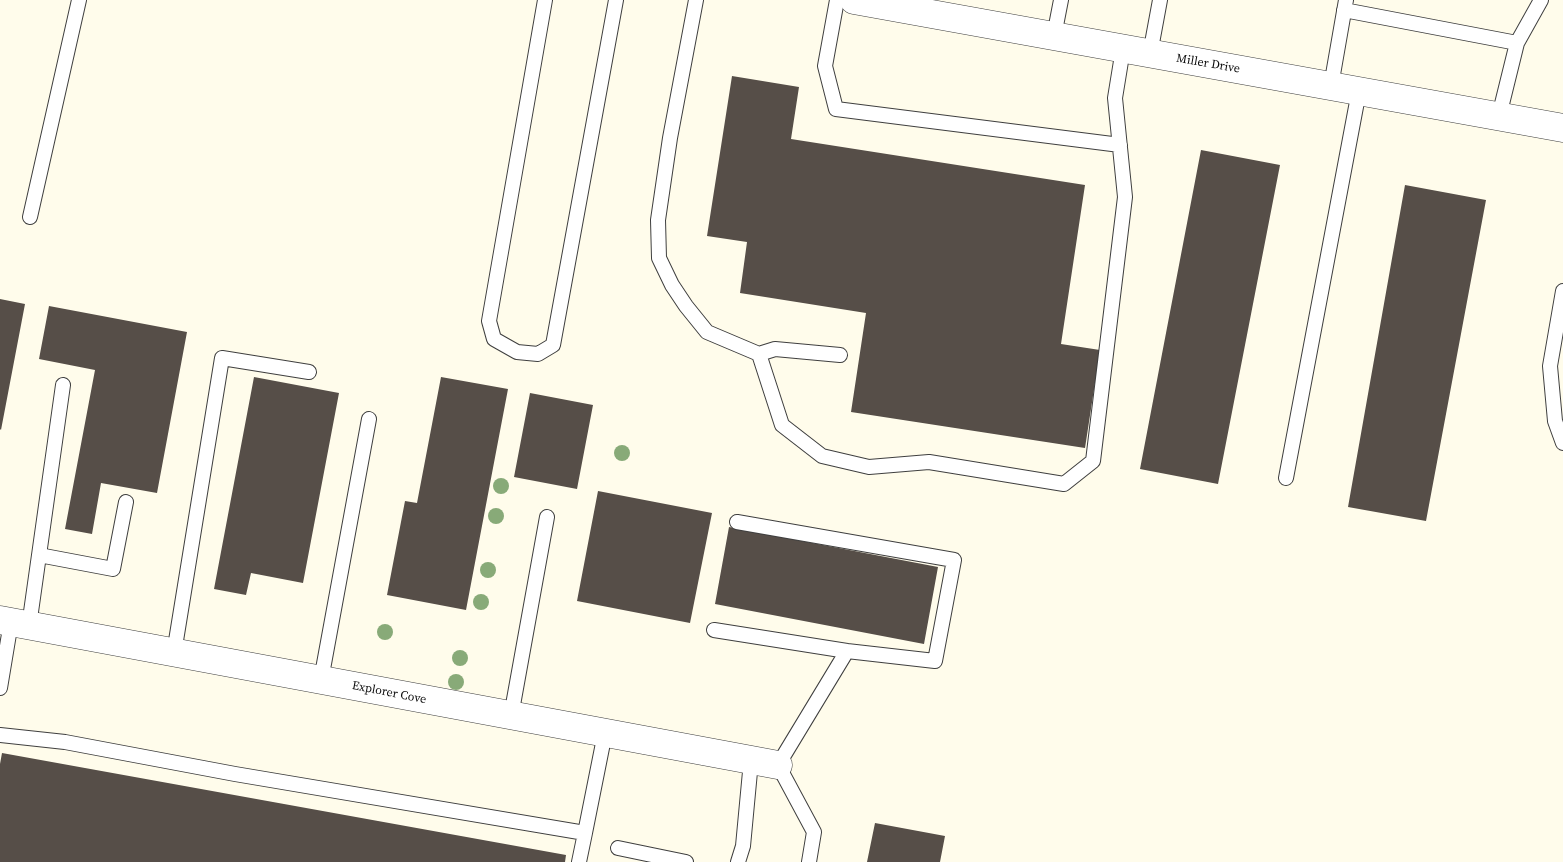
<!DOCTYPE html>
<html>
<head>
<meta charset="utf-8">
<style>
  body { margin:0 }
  canvas { display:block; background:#fffceb }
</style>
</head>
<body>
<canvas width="1563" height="862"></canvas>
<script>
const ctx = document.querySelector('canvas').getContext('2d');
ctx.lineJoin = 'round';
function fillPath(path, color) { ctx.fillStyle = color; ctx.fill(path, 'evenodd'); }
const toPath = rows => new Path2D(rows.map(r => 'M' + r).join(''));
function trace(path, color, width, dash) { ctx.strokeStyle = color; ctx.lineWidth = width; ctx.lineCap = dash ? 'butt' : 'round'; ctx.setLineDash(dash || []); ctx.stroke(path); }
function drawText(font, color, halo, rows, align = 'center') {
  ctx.font = font + ' "Source Serif 4",serif'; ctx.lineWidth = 5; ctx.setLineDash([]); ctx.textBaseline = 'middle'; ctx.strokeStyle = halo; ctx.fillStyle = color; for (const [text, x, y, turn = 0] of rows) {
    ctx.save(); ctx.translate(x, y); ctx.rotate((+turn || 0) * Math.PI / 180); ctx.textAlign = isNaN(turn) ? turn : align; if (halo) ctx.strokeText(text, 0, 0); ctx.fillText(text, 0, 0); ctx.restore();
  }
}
const building = toPath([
  [732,76,799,87,791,139,1085,185,1061,344,1100,350,1085,448,851,412,866,313,740,293,747,242,707,236],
  [1201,150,1280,165,1218,484,1140,469],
  [1405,185,1486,200,1426,521,1348,507],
  [0,299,25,304,1,430,0,429],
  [49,306,187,332,157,493,101,483,92,534,65,529,95,370,39,359],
  [254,377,339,393,303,583,251,573,246,595,214,589],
  [441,377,508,389,466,610,387,595,405,501,417,503],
  [530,393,593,405,577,489,514,477],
  [598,491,712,513,690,623,577,601],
  [729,527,938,567,924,644,715,604],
  [2,753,566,855,565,862,0,862,0,764],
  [875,823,945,836,940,862,867,862]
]);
const lane = toPath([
  [545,0,489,321,494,339,517,352,538,354,553,345,616,0],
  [696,0,670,138,658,220,659,258,672,285,686,306,707,332,759,354,782,425,822,456,869,467,929,462,1064,484,1093,461,1125,197,1115,98,1123,49],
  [837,0,825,66,836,109,1120,145],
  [1344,10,1517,43,1499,116],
  [1054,36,1061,0],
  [1517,43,1541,0],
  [1150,54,1160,0],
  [1331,86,1346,0],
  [30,217,79,0],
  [1563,291,1550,366,1555,421,1563,443],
  [759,354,775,349,840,355],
  [1286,478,1359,91],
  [737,522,954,560,935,661,847,651,778,765,814,832,809,862],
  [39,555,113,569,126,502],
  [29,626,63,385],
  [714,630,847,651],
  [174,653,222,358,309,372],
  [321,680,369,419],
  [0,688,11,622],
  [511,716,547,517],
  [0,735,65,742,235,774,585,833,579,862],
  [585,833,605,733],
  [618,848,686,862],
  [738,862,743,846,751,761]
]);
const street = toPath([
  [854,0,1563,128],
  [0,620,778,765]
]);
const trees = [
  [622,453],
  [501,486],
  [496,516],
  [488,570],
  [481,602],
  [385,632],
  [460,658],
  [456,682]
];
const streetNames = [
  ["Miller Drive",1208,64,10],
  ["Explorer Cove",389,693,11]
];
fillPath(building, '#564e48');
trace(lane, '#3f3f3f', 16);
trace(street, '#3f3f3f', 29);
trace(lane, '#fff', 14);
trace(street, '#fff', 28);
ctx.fillStyle = '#88aa78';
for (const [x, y] of trees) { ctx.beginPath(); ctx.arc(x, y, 8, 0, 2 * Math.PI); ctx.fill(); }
drawText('12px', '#0c0c0c', '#fff', streetNames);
</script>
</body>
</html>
